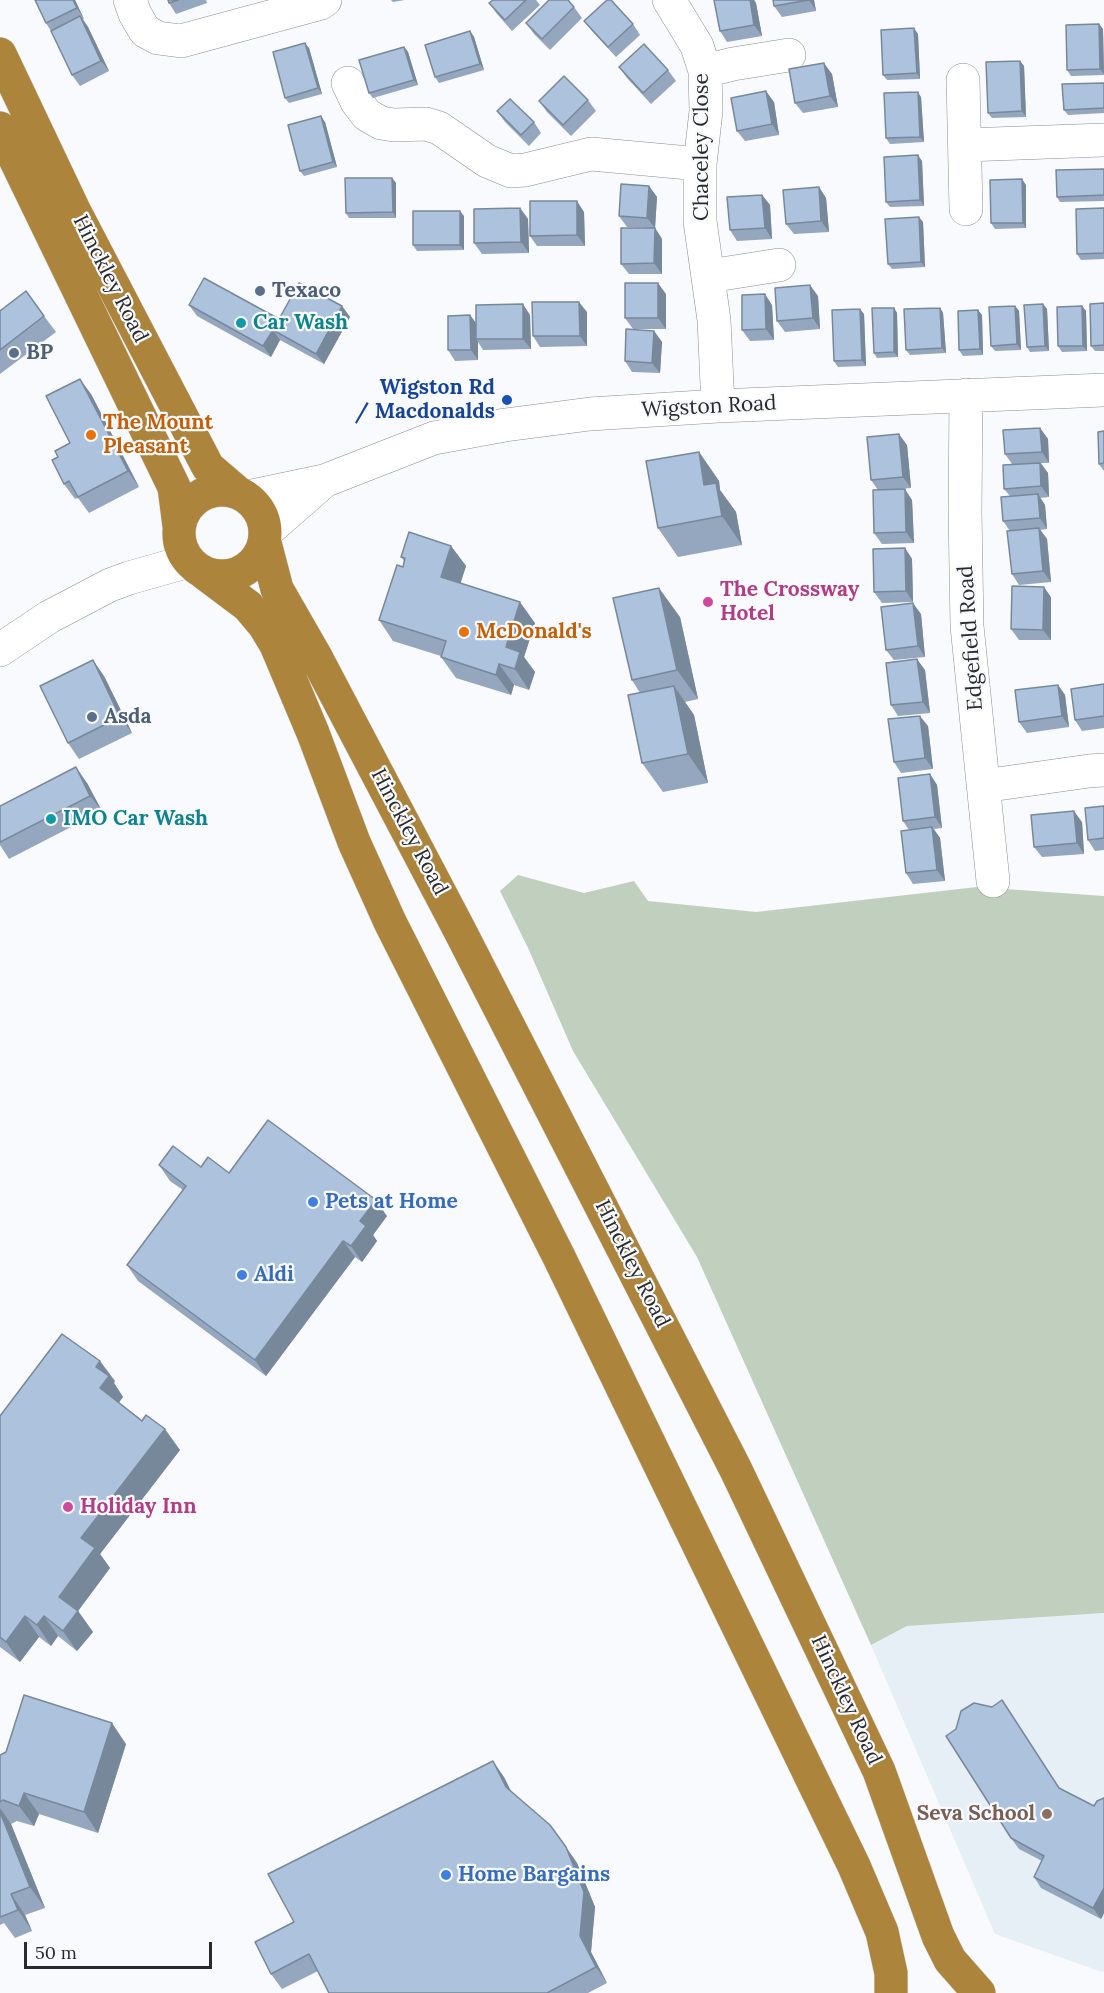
<!DOCTYPE html>
<html>
<head>
<meta charset="utf-8">
<style>
  body { margin:0 }
  #map { position:relative; width:1104px; height:1993px; overflow:hidden; background:#f8fafd; font-family:Lora,serif }
  canvas { display:block }
  .scale { position:absolute; left:24px; top:1942px; width:188px; height:27px; box-sizing:border-box; border:3px solid #292a2b; border-top:0; padding-left:8px; font-size:18px; line-height:21px; white-space:nowrap; color:#292a2b; -webkit-text-stroke:4px #f8fafd; paint-order:stroke }
</style>
</head>
<body>
<div id="map">
<canvas width="1104" height="1993"></canvas>
<div class="scale">50 m</div>
</div>
<script>
const ctx = document.querySelector('canvas').getContext('2d');
ctx.lineJoin = 'round';
function fillPath(path, color) { ctx.fillStyle = color; ctx.fill(path, 'evenodd'); }
const toPath = rows => new Path2D(rows.map(r => 'M' + r).join(''));
function trace(path, color, width, dash) { ctx.strokeStyle = color; ctx.lineWidth = width; ctx.lineCap = dash ? 'butt' : 'round'; ctx.setLineDash(dash || []); ctx.stroke(path); }
function drawText(font, color, halo, rows, align = 'center') {
  ctx.font = font + ' Lora,serif'; ctx.lineWidth = 4.5; ctx.setLineDash([]); ctx.textBaseline = 'middle'; ctx.strokeStyle = halo; ctx.fillStyle = color; for (const [text, x, y, turn = 0] of rows) {
    ctx.save(); ctx.translate(x, y); ctx.rotate((+turn || 0) * Math.PI / 180); ctx.textAlign = isNaN(turn) ? turn : align; if (halo) ctx.strokeText(text, 0, 0); ctx.fillText(text, 0, 0); ctx.restore();
  }
}
const built = toPath([
  [1104,1613,1104,1971,1102,1972,995,1934,871,1645,907,1626]
]);
const green = toPath([
  [518,875,584,893,634,881,648,901,756,912,977,887,1104,896,1104,1613,907,1626,871,1645,697,1257,573,1051,529,950,500,891]
]);
const minor = toPath([
  [130,0,135,14,145,31,158,38,181,41,321,3,325,0],
  [669,0,697,46,705,71,706,111,700,164,700,221,714,320,718,406],
  [705,71,733,64,789,55],
  [963,80,966,209],
  [348,83,357,102,367,115,381,123,394,125,426,124,439,128,487,161,511,171,525,170,591,154,700,164],
  [965,145,1104,140],
  [709,276,779,265],
  [966,395,965,512,967,626,993,881],
  [248,497,324,481,434,438,505,425,590,414,718,406,1104,390],
  [266,532,323,482],
  [0,650,49,617,110,585,129,578,189,561],
  [983,786,1089,771,1104,770]
]);
const highway = toPath([
  [0,54,75,212,208,467,236,491],
  [0,128,174,487,179,526],
  '179 533a43 43 0 1 1 86 0a43 43 0 1 1-86 0Z',
  [265,543,277,589,316,657,459,929,736,1470,879,1771,938,1936,950,1960,979,1993],
  [204,573,248,606,264,625,276,645,313,733,354,842,390,922,559,1257,854,1866,882,1932,891,1973,891,1993]
]);
const wall = toPath([
  [35,0,75,0,84,19,83,19,88,27,109,71,80,86,72,75,51,31,46,23],
  [168,0,206,0,207,3,176,14,169,3],
  [391,0,405,0,393,2],
  [493,0,536,0,540,5,512,31,497,14,489,3],
  [714,0,754,0,756,3,762,36,727,42,720,31],
  [773,0,814,0,816,11,782,17,774,6],
  [574,7,582,18,550,50,534,34,526,23],
  [584,21,633,24,640,35,616,57,592,31],
  [1099,24,1103,29,1104,75,1071,76,1067,70],
  [470,31,474,37,484,70,439,83,435,77],
  [918,34,920,79,887,80,883,75],
  [404,47,408,52,418,85,373,98,369,93],
  [309,48,322,94,289,103,285,98],
  [1020,61,1024,66,1026,117,992,118,988,113],
  [619,67,668,70,676,81,651,104,627,78],
  [832,74,838,107,803,113,795,103],
  [1104,83,1104,113,1068,115,1064,110],
  [921,97,924,142,890,144,886,138],
  [588,100,596,111,571,136,547,112,539,101],
  [774,102,779,135,745,141,737,131],
  [497,111,534,122,541,133,529,146,505,122],
  [325,122,337,167,304,176,300,171],
  [922,161,924,206,890,207,886,202],
  [1104,169,1104,201,1060,202,1057,197],
  [392,178,396,183,396,218,349,218,346,213],
  [1026,185,1026,228,995,229,991,223],
  [649,186,657,197,655,228,662,239,662,274,629,274,621,264,649,228,627,227,619,216],
  [819,187,826,198,829,232,794,234,786,224],
  [762,195,770,205,772,239,737,241,730,230],
  [520,208,528,219,529,253,482,254,474,243],
  [1104,208,1104,259,1081,260,1077,254],
  [584,212,585,246,537,246,530,236],
  [464,216,464,250,417,251,413,245],
  [923,222,925,267,892,269,888,264],
  [666,294,666,329,633,329,625,318],
  [818,296,820,329,785,332,777,321],
  [1104,303,1104,351,1095,351,1091,346],
  [1043,304,1047,309,1049,351,1030,352,1027,347],
  [189,305,279,319,342,306,350,317,324,364,280,340,271,357,197,316],
  [772,305,774,340,750,341,742,330],
  [1015,306,1019,311,1021,350,995,351,991,346],
  [1082,306,1086,311,1087,351,1062,352,1058,346],
  [894,308,897,313,898,357,877,358,874,353],
  [940,308,943,313,946,353,910,355,906,350],
  [978,310,982,315,983,355,963,356,959,350],
  [0,311,44,316,56,332,0,374],
  [587,312,587,346,540,347,533,336],
  [864,314,866,366,838,367,834,361],
  [470,315,476,323,530,315,531,349,483,350,478,342,478,360,455,361,448,350],
  [654,331,662,342,660,373,632,372,625,361],
  [91,394,139,487,89,513,78,498,75,499,64,484,58,457,70,443],
  [1040,428,1048,439,1049,463,1041,463,1048,473,1049,497,1040,498,1045,505,1047,529,1040,530,1047,539,1051,582,1019,585,1012,574,1010,531,1003,521,1010,496,1004,489,1012,464,1005,454],
  [1104,431,1104,471,1099,464],
  [907,445,911,488,887,490,912,500,914,543,882,544,874,533,878,490,871,480],
  [699,452,719,481,720,490,736,512,742,545,678,557,658,528],
  [451,546,466,566,460,583,535,623,524,657,535,672,529,690,514,685,511,695,456,678,441,657,441,656,393,641,379,620,403,567,404,561,401,557],
  [905,548,912,559,913,602,882,603,874,592],
  [1051,597,1051,640,1019,640,1011,629],
  [921,614,925,657,894,660,886,650],
  [680,617,698,699,685,702,694,715,708,783,663,792,642,763,640,693,632,680],
  [925,670,930,713,898,716,891,705],
  [104,676,132,733,79,759,68,743],
  [1104,684,1104,728,1082,731,1075,720],
  [1058,685,1065,695,1069,727,1027,733,1019,722],
  [928,726,933,769,901,773,894,762],
  [930,774,937,785,942,828,934,829,940,838,945,881,913,884,906,873,909,830,903,821],
  [87,783,102,811,9,859,0,845,0,806],
  [1104,806,1104,850,1095,851,1088,840],
  [1082,822,1084,854,1042,857,1034,847],
  [159,1165,229,1173,387,1216,373,1235,377,1241,362,1262,355,1257,266,1376,138,1281,127,1265,183,1190,170,1181],
  [115,1381,114,1383,123,1397,119,1402,180,1450,100,1554,110,1568,78,1611,93,1632,77,1651,58,1636,51,1646,39,1637,20,1662,0,1647,0,1416],
  [1002,1700,1060,1789,1094,1806,1104,1798,1104,1913,1101,1919,1041,1888,1034,1877,1042,1861,1019,1849,1011,1838],
  [126,1744,98,1833,39,1814,34,1826,17,1821,11,1824,45,1908,25,1915,32,1931,15,1938,4,1923,0,1925,0,1755],
  [504,1777,511,1792,550,1825,577,1863,595,1907,591,1952,607,1983,588,1993,329,1993,318,1971,282,1989,271,1974,294,1922]
]);
const shadedWall = toPath([
  [73,0,75,0,84,19,77,8],
  [750,0,754,0,756,3,762,36,754,25],
  [809,0,814,0,816,11],
  [80,16,88,27,109,71,101,61],
  [1099,24,1103,29,1104,74,1100,69],
  [914,28,918,34,920,79,917,73],
  [470,31,474,37,484,70,480,64],
  [305,43,309,48,322,94,318,88],
  [404,47,408,52,418,85,414,80],
  [1020,61,1024,66,1026,117,1022,111],
  [824,63,832,74,838,107,830,96],
  [766,91,774,102,779,135,772,124],
  [918,92,921,97,924,142,920,137],
  [321,116,325,122,337,167,333,162],
  [918,155,922,161,924,206,920,200],
  [392,178,396,183,396,218,393,212],
  [1022,179,1026,185,1026,228,1023,223],
  [649,186,657,197,655,228,662,239,662,274,654,263,655,228,647,218],
  [819,187,826,198,829,232,821,221],
  [762,195,770,205,772,239,765,228],
  [577,201,584,212,585,246,577,235],
  [520,208,528,219,529,253,521,242],
  [460,211,464,216,464,250,460,245],
  [919,217,923,222,925,267,921,262],
  [658,283,666,294,666,329,658,318],
  [810,285,818,296,820,329,813,318],
  [765,294,772,305,774,340,766,329],
  [579,302,587,312,587,346,580,336],
  [523,304,530,315,531,349,523,339],
  [1043,304,1047,309,1049,351,1045,346],
  [342,306,350,317,324,364,316,354],
  [1015,306,1019,311,1021,350,1017,344],
  [1082,306,1086,311,1087,351,1083,346],
  [894,308,897,313,898,357,894,352],
  [940,308,943,313,946,353,942,348],
  [860,309,864,314,866,366,862,360],
  [978,310,982,315,983,355,980,349],
  [470,315,478,326,476,339,478,342,478,360,471,350],
  [273,330,280,340,271,357,263,346],
  [654,331,662,342,660,373,652,363],
  [80,379,91,394,139,487,128,471],
  [1040,428,1048,439,1049,463,1042,452],
  [899,434,907,445,911,488,903,477],
  [699,452,719,481,720,490,736,512,742,545,722,516,704,485],
  [1040,463,1048,473,1049,497,1041,486],
  [905,489,912,500,914,543,906,532],
  [1038,494,1045,505,1047,529,1040,518],
  [1039,528,1047,539,1051,582,1043,571],
  [451,546,466,566,456,598,441,577],
  [905,548,912,559,913,602,906,591],
  [1044,587,1051,597,1051,640,1043,630],
  [659,588,680,617,698,699,677,670],
  [520,602,535,623,524,657,535,672,529,690,515,669,506,647],
  [913,603,921,614,925,657,918,646],
  [917,659,925,670,930,713,923,702],
  [93,660,104,676,132,733,120,717],
  [499,664,514,685,511,695,496,675],
  [1058,685,1065,695,1069,727,1062,716],
  [674,686,694,715,708,783,688,754],
  [920,716,928,726,933,769,925,758],
  [76,767,87,783,102,811,90,796],
  [930,774,937,785,942,828,935,817],
  [1074,811,1082,822,1084,854,1077,843],
  [932,827,940,838,945,881,937,870],
  [376,1200,387,1216,373,1235,377,1241,362,1262,351,1246,360,1221],
  [343,1241,355,1257,266,1376,255,1360],
  [100,1361,115,1381,114,1383,123,1397,115,1408,100,1388,96,1367],
  [165,1429,180,1450,100,1554,110,1568,78,1611,93,1632,77,1651,63,1631,59,1597,81,1538],
  [25,1616,39,1637,20,1662,6,1642],
  [44,1616,58,1636,51,1646,37,1625],
  [112,1723,126,1744,98,1833,84,1812],
  [493,1761,504,1777,517,1803,506,1787],
  [24,1793,39,1814,34,1826,19,1806],
  [0,1808,11,1824,45,1908,30,1887,0,1812],
  [566,1847,577,1863,595,1907,591,1952,607,1983,596,1967,580,1936],
  [1104,1888,1104,1913,1101,1919,1093,1908],
  [11,1894,25,1915,32,1931,18,1910]
]);
const building = toPath([
  [35,0,73,0,77,8,46,23,35,0],
  [168,0,178,0,169,3,168,0],
  [493,0,526,0,505,20,489,3,493,0],
  [549,0,568,0,574,7,542,39,526,23,549,0],
  [607,0,611,0,633,24,608,47,584,21,607,0],
  [714,0,750,0,754,25,720,31,714,0],
  [773,0,809,0,774,6,773,0],
  [80,16,101,61,72,75,51,31,80,16],
  [1099,24,1100,69,1067,70,1066,25,1099,24],
  [914,28,917,73,883,75,881,30,914,28],
  [470,31,480,64,435,77,425,45,470,31],
  [305,43,318,88,285,98,273,52,305,43],
  [644,44,668,70,643,93,619,67,644,44],
  [404,47,414,80,369,93,359,60,404,47],
  [1020,61,1022,111,988,113,986,62,1020,61],
  [824,63,830,96,795,103,789,69,824,63],
  [564,76,588,100,563,125,539,101,564,76],
  [1104,83,1104,108,1064,110,1062,84,1104,83],
  [766,91,772,124,737,131,731,98,766,91],
  [918,92,920,137,886,138,884,93,918,92],
  [510,99,534,122,521,135,497,111,510,99],
  [321,116,333,162,300,171,288,125,321,116],
  [918,155,920,200,886,202,884,157,918,155],
  [1104,169,1104,195,1057,197,1056,170,1104,169],
  [345,178,392,178,393,212,346,213,345,178],
  [1022,179,1023,223,991,223,990,180,1022,179],
  [621,184,649,186,647,218,619,216,621,184],
  [819,187,821,221,786,224,783,190,819,187],
  [762,195,765,228,730,230,727,197,762,195],
  [530,201,577,201,577,235,530,236,530,201],
  [520,208,521,242,474,243,474,209,520,208],
  [1104,208,1104,253,1077,254,1076,209,1104,208],
  [413,211,460,211,460,245,413,245,413,211],
  [919,217,921,262,888,264,885,219,919,217],
  [621,228,655,228,654,263,621,264,621,228],
  [204,278,279,319,299,283,342,306,316,354,273,330,263,346,189,305,204,278],
  [625,283,658,283,658,318,625,318,625,283],
  [810,285,813,318,777,321,775,288,810,285],
  [26,291,44,316,0,350,0,311,26,291],
  [765,294,766,329,742,330,742,295,765,294],
  [532,302,579,302,580,336,533,336,532,302],
  [1104,303,1104,345,1091,346,1090,304,1104,303],
  [523,304,523,339,476,339,476,305,523,304],
  [1043,304,1045,346,1027,347,1024,305,1043,304],
  [1015,306,1017,344,991,346,989,307,1015,306],
  [1082,306,1083,346,1058,346,1057,307,1082,306],
  [872,308,894,308,894,352,874,353,872,308],
  [940,308,942,348,906,350,904,309,940,308],
  [860,309,862,360,834,361,832,310,860,309],
  [978,310,980,349,959,350,958,311,978,310],
  [470,315,471,350,448,350,448,316,470,315],
  [626,329,654,331,652,363,625,361,626,329],
  [80,379,128,471,78,497,69,481,64,484,52,460,58,457,55,451,70,443,46,396,80,379],
  [1040,428,1042,452,1005,454,1003,430,1040,428],
  [1104,431,1104,463,1099,464,1098,432,1104,431],
  [899,434,903,477,871,480,867,437,899,434],
  [699,452,704,485,716,483,722,516,658,528,646,461,699,452],
  [1040,463,1041,486,1004,489,1003,465,1040,463],
  [905,489,906,532,874,533,873,490,905,489],
  [1038,494,1040,518,1003,521,1001,497,1038,494],
  [1039,528,1043,571,1012,574,1007,531,1039,528],
  [409,532,451,546,441,577,520,602,506,647,520,652,515,669,499,664,496,675,441,657,446,641,379,620,397,565,403,567,405,558,401,557,409,532],
  [905,548,906,591,874,592,873,549,905,548],
  [1012,586,1044,587,1043,630,1011,629,1012,586],
  [659,588,677,670,632,680,613,598,659,588],
  [913,603,918,646,886,650,881,607,913,603],
  [917,659,923,702,891,705,886,663,917,659],
  [93,660,120,717,68,743,40,686,93,660],
  [1104,684,1104,716,1075,720,1071,689,1104,684],
  [1058,685,1062,716,1019,722,1015,690,1058,685],
  [674,686,688,754,642,763,628,695,674,686],
  [920,716,925,758,894,762,888,719,920,716],
  [76,767,90,796,0,842,0,806,76,767],
  [930,774,935,817,903,821,898,778,930,774],
  [1104,806,1104,838,1088,840,1085,808,1104,806],
  [1074,811,1077,843,1034,847,1031,815,1074,811],
  [932,827,937,870,906,873,901,831,932,827],
  [268,1120,376,1200,360,1221,366,1226,351,1246,343,1241,255,1360,127,1265,186,1186,159,1165,173,1146,201,1167,208,1157,229,1173,268,1120],
  [62,1334,100,1361,96,1367,109,1376,100,1388,142,1421,146,1415,165,1429,81,1538,95,1548,59,1597,78,1611,63,1631,44,1616,37,1625,25,1616,6,1642,0,1637,0,1416,62,1334],
  [24,1695,112,1723,84,1812,24,1793,19,1806,3,1800,0,1802,0,1755,6,1752,24,1695],
  [1002,1700,1059,1788,1094,1806,1097,1801,1104,1798,1104,1888,1093,1908,1034,1877,1044,1856,1011,1838,946,1736,956,1729,961,1711,974,1703,992,1707,1002,1700],
  [493,1761,506,1787,550,1825,566,1847,584,1892,580,1936,596,1967,547,1993,329,1993,309,1954,271,1974,255,1942,294,1922,268,1874,493,1761],
  [0,1812,30,1887,11,1894,18,1910,0,1917,0,1812]
]);
const markers = [
  [260,291,6,"#5c6f8a"],
  [241,323,6,"#0f9aa8"],
  [14,353,6,"#5c6f8a"],
  [507,400,6,"#1a4fb4"],
  [91,435,6,"#e8710a"],
  [708,602,6,"#d1479c"],
  [464,632,6,"#e8710a"],
  [92,717,6,"#5c6f8a"],
  [51,819,6,"#0f9aa8"],
  [313,1202,6,"#3f7fe0"],
  [242,1275,6,"#3f7fe0"],
  [68,1507,6,"#d1479c"],
  [1047,1814,6,"#8d6e63"],
  [446,1875,6,"#3f7fe0"]
];
const streetNames = [
  ["Chaceley Close",702,147,-90],
  ["Hinckley Road",110,279,63],
  ["Wigston Road",709,407,-3],
  ["Edgefield Road",971,638,-94],
  ["Hinckley Road",409,832,62],
  ["Hinckley Road",632,1264,63],
  ["Hinckley Road",846,1700,65]
];
const serviceNames = [
  ["Texaco",272,291],
  ["BP",26,353],
  ["Asda",104,717]
];
const cultureNames = [
  ["Car Wash",253,323],
  ["IMO Car Wash",63,819]
];
const transitNames = [
  ["Wigston Rd",495,388],
  ["/ Macdonalds",495,412]
];
const foodNames = [
  ["The Mount",103,423],
  ["Pleasant",103,447],
  ["McDonald's",476,632]
];
const hotelNames = [
  ["The Crossway",720,590],
  ["Hotel",720,614],
  ["Holiday Inn",80,1507]
];
const shopNames = [
  ["Pets at Home",325,1202],
  ["Aldi",254,1275],
  ["Home Bargains",458,1875]
];
const educationNames = [
  ["Seva School",1035,1814]
];
fillPath(built, '#e6eef6');
fillPath(green, '#c1cfbe');
trace(minor, '#8c8e91', 34);
trace(highway, '#d4d4d5', 34);
trace(minor, '#fff', 33);
trace(highway, '#ac843b', 33);
fillPath(wall, '#94a7be');
fillPath(shadedWall, '#78889b');
fillPath(building, '#acc2dd');
trace(building, '#78889b', 1.5);
for (const [x, y, r, color] of markers) { const dot = new Path2D(); dot.arc(x, y, r, 0, 2 * Math.PI); ctx.fillStyle = color; ctx.fill(dot); trace(dot, '#f8fafd', 2); }
drawText('21px', '#292a2b', '#f8fafd', streetNames);
drawText('bold 21px', '#4e5e75', '#f8fafd', serviceNames, 'left');
drawText('bold 21px', '#0d838f', '#f8fafd', cultureNames, 'left');
drawText('bold 21px', '#164399', '#f8fafd', transitNames, 'right');
drawText('bold 21px', '#c56008', '#f8fafd', foodNames, 'left');
drawText('bold 21px', '#b23c85', '#f8fafd', hotelNames, 'left');
drawText('bold 21px', '#366cbe', '#f8fafd', shopNames, 'left');
drawText('bold 21px', '#785e54', '#f8fafd', educationNames, 'right');
</script>
</body>
</html>
